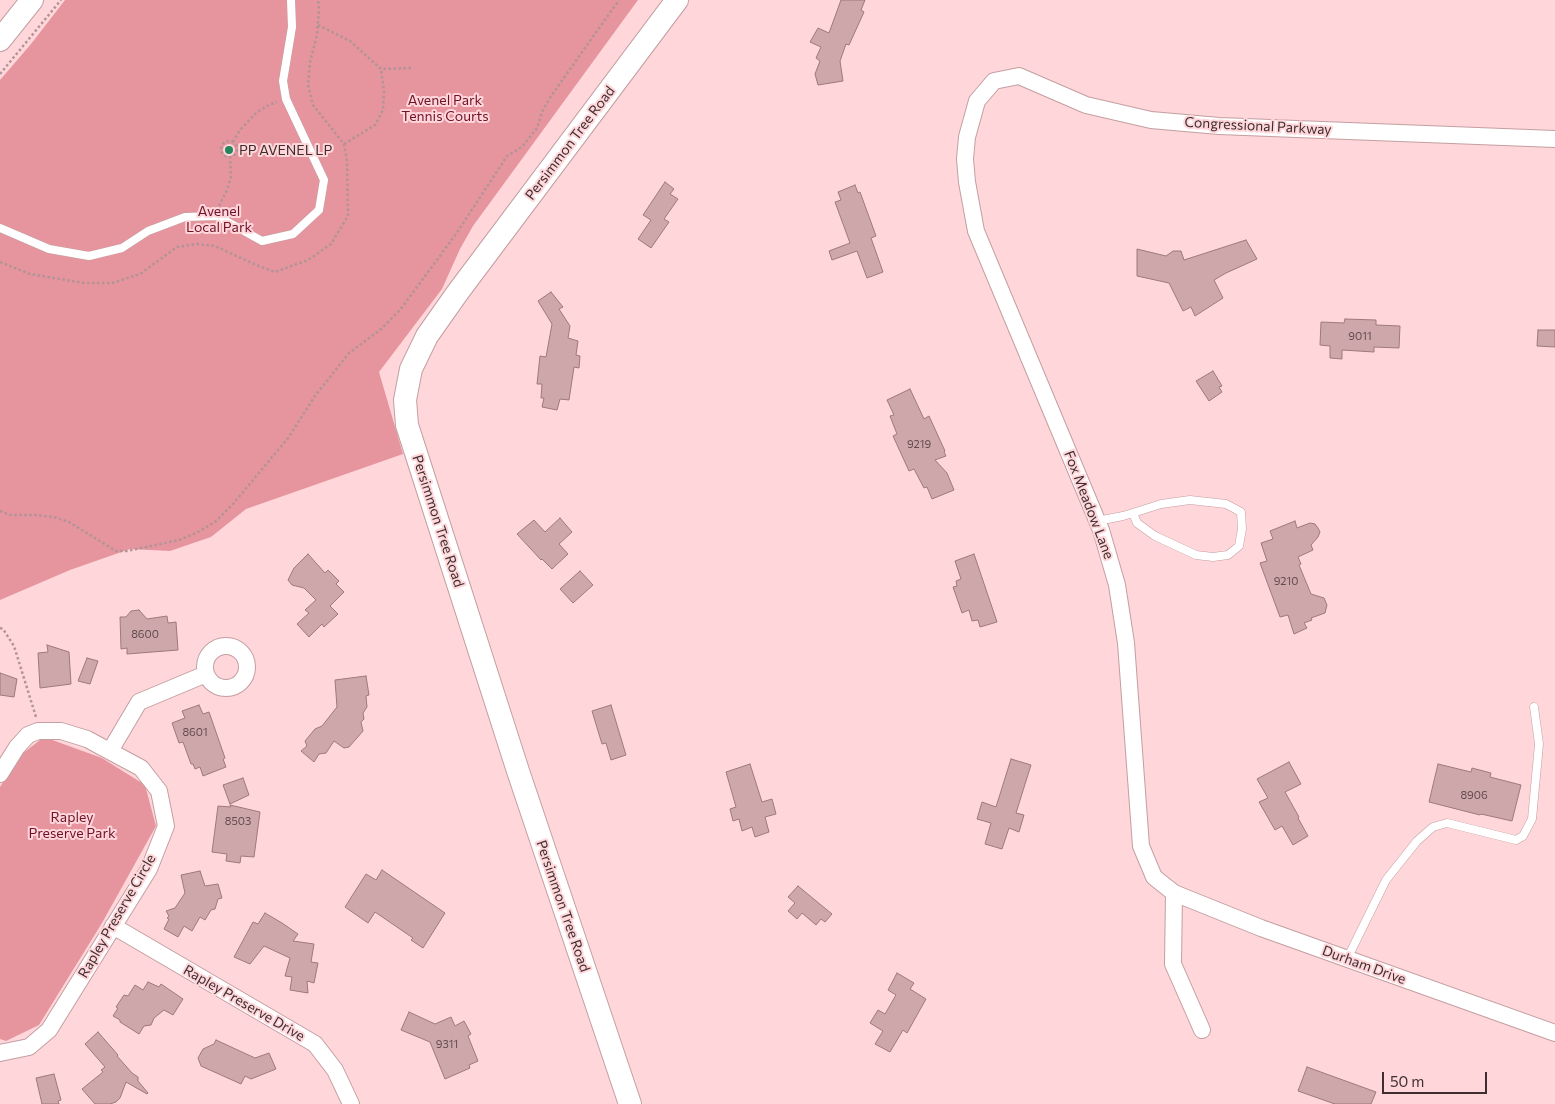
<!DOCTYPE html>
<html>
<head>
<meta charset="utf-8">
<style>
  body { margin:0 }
  #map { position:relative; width:1555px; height:1104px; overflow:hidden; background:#ffd7da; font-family:Commissioner,sans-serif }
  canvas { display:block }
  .scale { position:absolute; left:1382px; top:1072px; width:105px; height:22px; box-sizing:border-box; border:2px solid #3e2e30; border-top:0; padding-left:6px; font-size:15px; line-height:18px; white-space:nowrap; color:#3e2e30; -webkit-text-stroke:4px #ffd7da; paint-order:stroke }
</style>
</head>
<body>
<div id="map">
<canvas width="1555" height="1104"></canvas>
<div class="scale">50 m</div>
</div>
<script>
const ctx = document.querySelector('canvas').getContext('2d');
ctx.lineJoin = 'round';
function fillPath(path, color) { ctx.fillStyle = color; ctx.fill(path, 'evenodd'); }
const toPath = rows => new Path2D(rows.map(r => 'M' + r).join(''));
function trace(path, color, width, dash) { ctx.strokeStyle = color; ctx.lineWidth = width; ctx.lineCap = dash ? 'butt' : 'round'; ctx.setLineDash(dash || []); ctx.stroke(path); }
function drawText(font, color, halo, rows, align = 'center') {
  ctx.font = font + ' Commissioner,sans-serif'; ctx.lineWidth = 4; ctx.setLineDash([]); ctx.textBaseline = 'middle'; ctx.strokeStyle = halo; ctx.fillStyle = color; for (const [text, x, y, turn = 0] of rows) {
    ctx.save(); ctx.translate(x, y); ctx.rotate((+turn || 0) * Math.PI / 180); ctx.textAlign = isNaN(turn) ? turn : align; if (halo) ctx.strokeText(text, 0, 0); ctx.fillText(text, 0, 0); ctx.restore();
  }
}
const green = toPath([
  [65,0,638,0,473,226,460,249,442,289,379,372,403,454,246,509,211,537,170,551,130,549,70,570,0,600,0,80,31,44],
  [44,737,102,758,145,785,156,826,102,923,39,1025,6,1041,0,1039,0,787,18,757]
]);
const building = toPath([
  [841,0,865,0,861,10,864,12,849,45,846,44,840,61,843,81,818,85,815,74,820,61,816,58,821,47,810,42,818,28,829,33,841,0],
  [665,182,674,189,670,194,678,199,664,219,669,222,651,248,638,239,651,220,643,215,665,182],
  [855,185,858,193,860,192,876,236,871,238,883,272,867,278,857,251,832,260,829,251,850,243,835,202,841,200,838,192,855,185],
  [1246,240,1257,259,1226,273,1214,280,1223,298,1195,316,1191,307,1183,311,1169,283,1137,276,1137,249,1166,256,1173,251,1181,251,1184,260,1246,240],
  [551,292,563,307,559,309,570,326,568,338,578,341,576,355,580,356,579,368,574,367,569,400,560,399,557,410,542,407,544,398,541,398,542,384,537,384,540,356,546,357,552,324,538,301,551,292],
  [1345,319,1376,320,1376,325,1400,326,1399,348,1374,347,1374,352,1342,350,1342,359,1330,358,1330,346,1320,345,1321,322,1344,323,1345,319],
  [1538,330,1555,330,1555,347,1537,346,1538,330],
  [1213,371,1222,386,1219,387,1222,392,1209,401,1196,381,1213,371],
  [910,389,924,419,929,416,945,451,944,452,946,456,935,460,947,473,954,490,932,499,927,487,924,488,914,469,909,471,893,436,897,434,890,416,894,415,887,400,910,389],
  [560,518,572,532,559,544,568,554,552,569,542,559,541,560,517,534,534,520,545,532,560,518],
  [1295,521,1297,528,1310,523,1315,524,1318,528,1320,532,1318,537,1311,545,1313,550,1298,557,1301,564,1299,565,1311,594,1324,598,1327,605,1325,613,1311,618,1312,620,1304,623,1307,628,1294,634,1288,615,1280,617,1260,563,1267,561,1261,543,1273,539,1270,531,1295,521],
  [308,554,325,573,328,570,339,581,336,584,344,592,330,606,338,614,324,627,322,624,309,637,297,624,309,613,305,610,316,600,304,588,292,585,288,580,294,568,308,554],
  [974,554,997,622,980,627,978,620,972,621,969,610,962,613,953,587,957,586,956,581,961,579,955,561,974,554],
  [580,571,593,585,573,603,560,589,580,571],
  [139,610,147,619,167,616,168,623,176,622,178,650,127,654,127,648,121,649,120,617,126,617,131,611,139,610],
  [47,645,69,652,71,684,40,688,38,653,48,652,47,645],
  [87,658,98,661,90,684,78,681,87,658],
  [0,673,17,679,14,697,0,695,0,673],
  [366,676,369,695,366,696,367,707,363,713,364,719,361,722,363,731,349,747,344,748,334,741,326,753,319,754,314,762,301,751,307,746,305,741,315,729,322,726,337,707,335,680,366,676],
  [199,705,203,714,209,712,225,758,223,759,226,767,203,776,200,767,195,769,193,764,191,764,183,742,179,743,172,723,185,718,182,711,199,705],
  [611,705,626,755,611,760,606,743,602,744,592,711,611,705],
  [1011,759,1031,765,1016,813,1024,815,1019,832,1009,828,1002,849,985,844,991,823,977,819,982,802,996,807,1011,759],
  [1289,762,1301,784,1285,792,1299,817,1298,818,1308,836,1293,845,1282,826,1275,830,1259,802,1268,798,1257,779,1289,762],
  [750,764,762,802,772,799,776,814,765,817,769,832,755,837,752,827,742,831,739,819,733,821,730,809,736,807,726,772,750,764],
  [1438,764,1471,772,1472,768,1491,773,1490,777,1521,785,1512,821,1481,814,1480,815,1429,802,1438,764],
  [243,778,249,795,230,804,223,785,243,778],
  [230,805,260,812,254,857,241,856,240,863,226,861,227,854,212,852,218,806,231,807,230,805],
  [382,870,445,913,423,948,411,940,413,938,375,912,368,923,345,907,366,874,376,880,382,870],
  [200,871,205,886,218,884,222,898,218,899,215,909,211,910,205,920,200,917,192,931,184,926,178,937,164,929,169,919,167,918,169,916,166,911,175,908,185,893,181,875,200,871],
  [798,886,832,914,825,922,821,919,816,925,802,913,797,919,788,911,795,903,788,897,798,886],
  [265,913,282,923,298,934,293,941,314,944,311,962,318,963,314,983,307,981,308,993,290,990,292,977,285,976,290,958,264,946,250,964,234,957,253,922,258,924,265,913],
  [897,973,914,983,910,989,926,999,907,1033,903,1030,890,1052,875,1044,883,1031,870,1023,878,1010,885,1014,896,995,888,990,897,973],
  [148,982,159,987,161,984,183,999,173,1015,164,1010,154,1018,151,1025,144,1026,139,1034,120,1022,120,1020,113,1016,118,1008,116,1007,124,995,128,996,135,985,143,990,148,982],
  [409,1012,435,1024,451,1017,455,1026,464,1021,471,1034,468,1036,478,1061,469,1065,470,1068,445,1079,430,1042,401,1030,409,1012],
  [98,1032,118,1055,117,1056,132,1073,138,1077,138,1081,148,1093,147,1094,126,1082,120,1098,116,1102,110,1104,95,1104,82,1089,103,1072,101,1070,105,1067,85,1044,98,1032],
  [216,1040,255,1058,269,1053,276,1069,251,1079,245,1076,241,1084,201,1066,198,1058,203,1049,214,1044,216,1040],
  [1307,1067,1376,1092,1371,1104,1335,1104,1298,1091,1307,1067],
  [54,1074,61,1100,58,1101,59,1104,42,1104,36,1078,54,1074]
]);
const path = toPath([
  [318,25,350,41,381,69,412,68],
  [0,74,61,0],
  '221 149a8 8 0 1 1 16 0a8 8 0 1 1-16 0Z',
  [233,142,240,130,257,112,269,105,277,102],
  [344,144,375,125,383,110,384,91,381,69],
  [219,206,227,190,231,177,230,158],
  [0,262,30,274,84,283,112,283,140,274,177,247,197,244,215,246,256,265,275,272,308,260,331,244,348,216,347,161,344,144,313,105,308,85,310,62,317,35,319,9,318,0],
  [0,511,10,515,36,515,54,517,69,522,116,551,127,551,179,540,196,533,215,522,233,504,288,438,315,396,349,353,380,330,400,310,456,234,507,156,522,147,537,128,542,112,551,96,619,0],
  [0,628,3,629,14,646,36,717]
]);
const lane = toPath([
  [0,228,49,249,89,256,122,248,148,231,185,217,217,216,262,241,293,234,319,210,324,180,286,99,283,81,292,27,291,0],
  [1097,521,1123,516,1133,513,1161,504,1190,500,1226,504,1241,512,1242,529,1239,546,1228,555,1213,557,1196,555,1155,536,1137,523,1133,513],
  [1347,959,1386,880,1417,841,1433,827,1447,823,1516,840,1523,836,1532,819,1539,744,1534,707]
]);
const street = toPath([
  '205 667a21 21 0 1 1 42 0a21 21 0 1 1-42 0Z',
  [110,751,139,702,206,674],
  [0,774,17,747,28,735,38,731,61,731,87,739,141,768,159,791,166,826,149,869,49,1030,29,1047,0,1053],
  [1174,893,1261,928,1555,1033],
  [113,926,315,1044,335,1070,351,1104],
  [1202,1030,1173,964,1174,893,1154,877,1141,846,1126,643,1117,585,1101,530,976,231,967,182,965,159,967,137,977,101,994,81,1019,76,1086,105,1151,120,1219,126,1555,139]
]);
const secondary = toPath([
  [0,40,32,0],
  [630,1104,518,771,407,425,405,400,411,369,427,336,458,292,677,0]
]);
const markers = [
  [229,150,5,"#238660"]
];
const numberNames = [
  ["9011",1360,336],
  ["9219",919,444],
  ["9210",1286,581],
  ["8600",145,634],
  ["8601",195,732],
  ["8906",1474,795],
  ["8503",238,821],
  ["9311",447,1044]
];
const parkNames = [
  ["Avenel Park",445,100],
  ["Tennis Courts",445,116],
  ["Avenel",219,211],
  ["Local Park",219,227],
  ["Rapley",72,817],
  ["Preserve Park",72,833]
];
const streetNames = [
  ["Congressional Parkway",1258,126,3],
  ["Persimmon Tree Road",570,143,-53],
  ["Fox Meadow Lane",1089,505,69],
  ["Persimmon Tree Road",438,521,72],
  ["Persimmon Tree Road",563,906,71],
  ["Rapley Preserve Circle",117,916,-60],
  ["Durham Drive",1364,965,20],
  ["Rapley Preserve Drive",244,1003,30]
];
const poiNames = [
  ["PP AVENEL LP",239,150]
];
fillPath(green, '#e6959e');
fillPath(building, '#cea7aa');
trace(building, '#9d797c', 1);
trace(lane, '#c49ea1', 9);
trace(street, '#c49ea1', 18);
trace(secondary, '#c49ea1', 24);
trace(path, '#b29396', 2.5, [2.5, 2.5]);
trace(lane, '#fff', 8);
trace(street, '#fff', 16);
trace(secondary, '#fff', 22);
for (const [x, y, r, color] of markers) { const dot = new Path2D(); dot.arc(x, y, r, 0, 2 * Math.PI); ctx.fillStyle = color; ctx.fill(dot); trace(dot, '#ffd7da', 2); }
drawText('11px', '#624c4e', null, numberNames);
drawText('14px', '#701029', '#ffd7da', parkNames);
drawText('14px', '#3e2e30', '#ffd7da', streetNames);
drawText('14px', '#3e2e30', '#ffd7da', poiNames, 'left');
</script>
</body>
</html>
